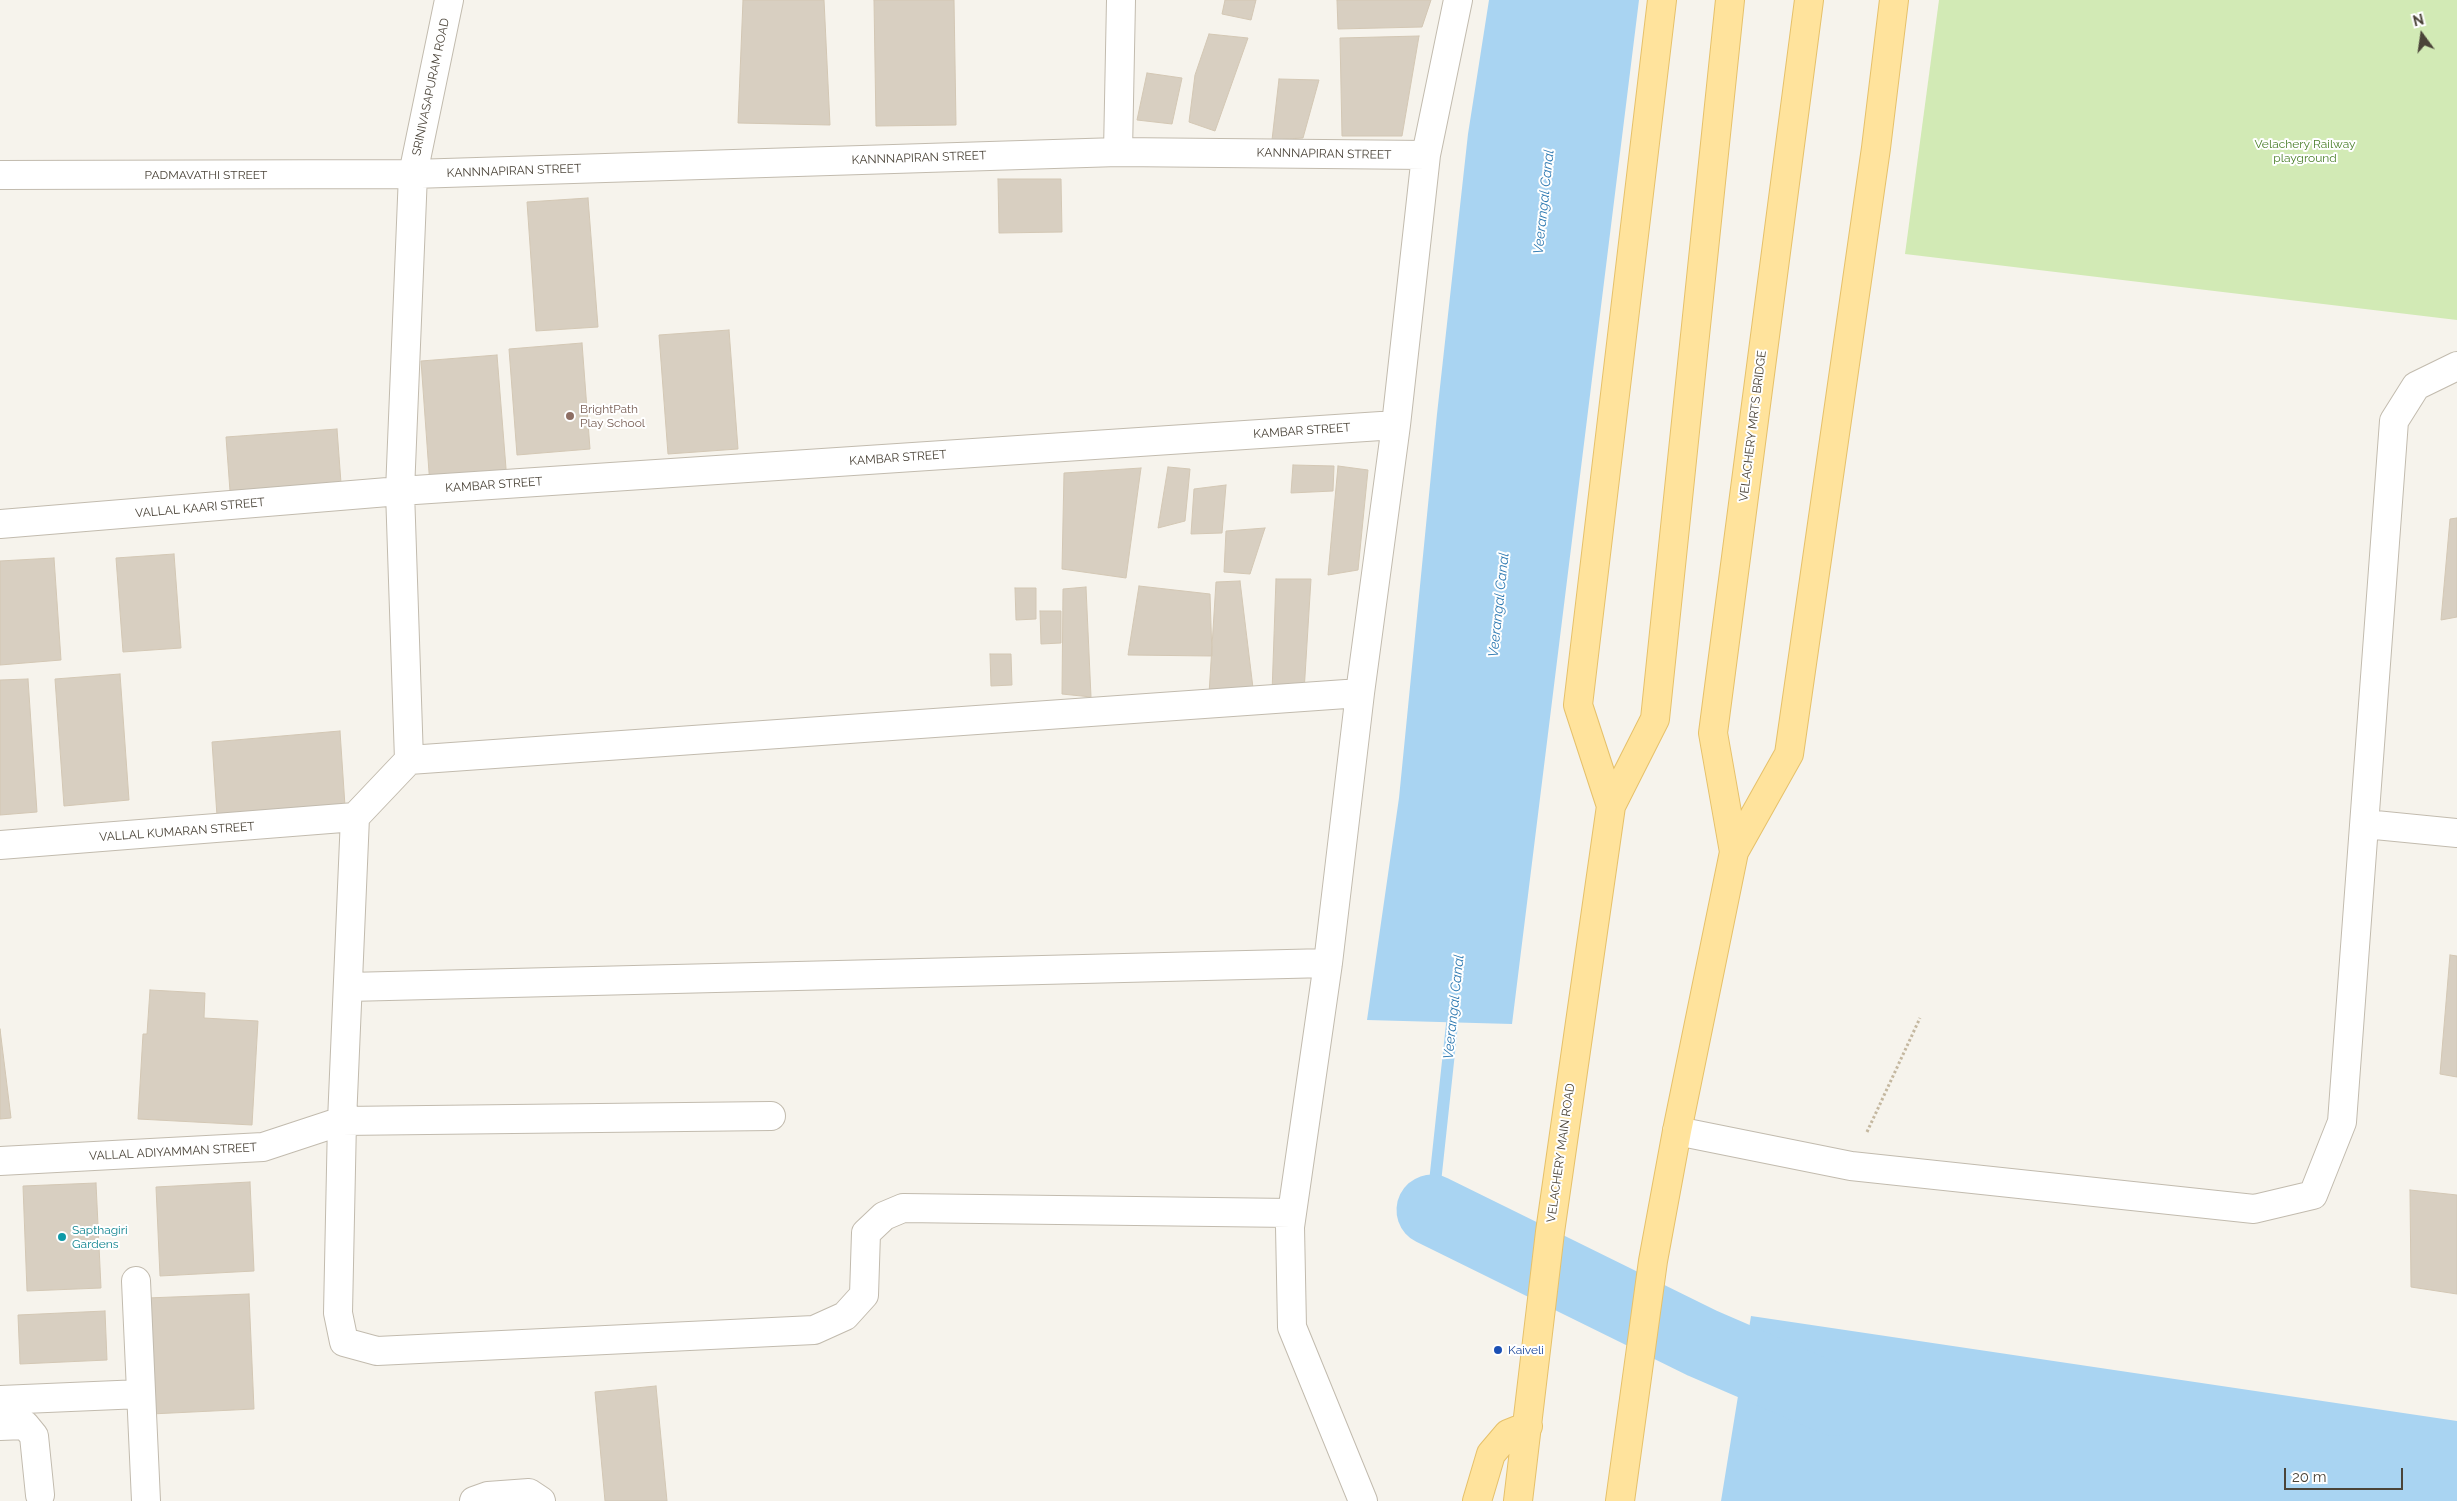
<!DOCTYPE html>
<html>
<head>
<meta charset="utf-8">
<style>
  body { margin:0 }
  #map { position:relative; width:2457px; height:1501px; overflow:hidden; background:#f6f3ec; font-family:Raleway,sans-serif }
  canvas { display:block }
  .north { position:absolute; left:2397px; top:10px; width:50px; height:50px; -webkit-text-stroke:4px #fff; paint-order:stroke; rotate:346deg; font-size:14px; font-weight:700; line-height:20px; text-align:center; color:#4b4439 }
  .north::after { content:''; display:block; margin:auto; width:18px; height:22px; background:#4b4439; clip-path:polygon(50% 0,100% 100%,50% 72%,0 100%) }
  .scale { position:absolute; left:2284px; top:1468px; width:119px; height:22px; box-sizing:border-box; border:2px solid #4b4439; border-top:0; padding-left:6px; font-size:15px; line-height:18px; white-space:nowrap; color:#4b4439; -webkit-text-stroke:4px #fff; paint-order:stroke }
</style>
</head>
<body>
<div id="map">
<canvas width="2457" height="1501"></canvas>
<div class="north">N</div>
<div class="scale">20 m</div>
</div>
<script>
const ctx = document.querySelector('canvas').getContext('2d');
ctx.lineJoin = 'round';
function fillPath(path, color) { ctx.fillStyle = color; ctx.fill(path, 'evenodd'); }
const toPath = rows => new Path2D(rows.map(r => 'M' + r).join(''));
function trace(path, color, width, dash) { ctx.strokeStyle = color; ctx.lineWidth = width; ctx.lineCap = dash ? 'butt' : 'round'; ctx.setLineDash(dash || []); ctx.stroke(path); }
function drawText(font, color, halo, rows, align = 'center') {
  ctx.font = font + ' Raleway,sans-serif'; ctx.lineWidth = 4; ctx.setLineDash([]); ctx.textBaseline = 'middle'; ctx.strokeStyle = halo; ctx.fillStyle = color; for (const [text, x, y, turn = 0] of rows) {
    ctx.save(); ctx.translate(x, y); ctx.rotate((+turn || 0) * Math.PI / 180); ctx.textAlign = isNaN(turn) ? turn : align; if (halo) ctx.strokeText(text, 0, 0); ctx.fillText(text, 0, 0); ctx.restore();
  }
}
const green = toPath([
  [1939,0,2457,0,2457,320,1905,254]
]);
const water = toPath([
  [1489,0,1639,0,1512,1024,1367,1020,1399,798,1437,414,1468,134],
  [1751,1316,2457,1421,2457,1501,1721,1501]
]);
const stream = toPath([
  [1432,1210,1454,1006]
]);
const river = toPath([
  [1432,1210,1702,1343,1834,1400]
]);
const building = toPath([
  [743,0,824,0,830,125,738,123,743,0],
  [874,0,954,0,956,125,876,126,874,0],
  [1225,0,1256,0,1251,20,1222,14,1225,0],
  [1337,0,1431,0,1422,27,1338,29,1337,0],
  [1209,34,1248,38,1215,131,1189,122,1195,75,1209,34],
  [1419,36,1402,136,1342,136,1340,38,1419,36],
  [1147,73,1182,78,1172,124,1137,120,1147,73],
  [1279,79,1319,80,1303,138,1272,140,1279,79],
  [998,179,1061,179,1062,232,999,233,998,179],
  [588,198,598,327,536,331,527,202,588,198],
  [729,330,738,449,668,454,659,335,729,330],
  [582,343,590,449,517,455,509,349,582,343],
  [497,355,507,481,430,486,421,361,497,355],
  [337,429,341,483,230,491,226,437,337,429],
  [1293,465,1334,466,1333,491,1291,493,1293,465],
  [1338,466,1368,470,1358,570,1328,575,1338,466],
  [1168,467,1190,469,1185,521,1158,528,1168,467],
  [1141,468,1126,578,1062,569,1064,473,1141,468],
  [1226,485,1222,533,1191,534,1194,489,1226,485],
  [2457,518,2457,617,2441,620,2450,519,2457,518],
  [1265,528,1250,574,1224,572,1226,531,1265,528],
  [174,554,181,648,123,652,116,558,174,554],
  [54,558,61,660,0,665,0,561,54,558],
  [1276,579,1311,579,1304,692,1272,693,1276,579],
  [1240,581,1253,688,1209,694,1216,582,1240,581],
  [1139,586,1210,594,1212,656,1128,655,1139,586],
  [1086,587,1091,697,1062,694,1063,589,1086,587],
  [1015,588,1036,588,1036,619,1016,620,1015,588],
  [1040,611,1061,611,1061,643,1041,644,1040,611],
  [990,654,1011,654,1012,685,991,686,990,654],
  [120,674,129,800,64,806,55,679,120,674],
  [28,679,37,812,0,815,0,680,28,679],
  [340,731,345,806,217,816,212,742,340,731],
  [2450,955,2457,956,2457,1077,2440,1074,2450,955],
  [150,990,205,993,204,1018,258,1021,252,1125,138,1119,143,1034,147,1034,150,990],
  [0,1029,11,1118,0,1119,0,1029],
  [250,1182,254,1271,160,1276,156,1187,250,1182],
  [96,1183,101,1288,27,1291,23,1186,96,1183],
  [2410,1190,2457,1195,2457,1294,2411,1287,2410,1190],
  [249,1294,254,1409,151,1414,147,1298,249,1294],
  [105,1311,107,1360,20,1364,18,1315,105,1311],
  [656,1386,667,1501,605,1501,595,1392,656,1386]
]);
const path = toPath([
  [1867,1132,1920,1018]
]);
const minor = toPath([
  [449,0,413,174,400,491,409,760,355,817,342,1121,338,1313,344,1342,377,1351,814,1330,845,1316,864,1295,866,1233,884,1216,903,1208,1291,1213],
  [1118,152,1121,0],
  [0,175,413,174,1118,152,1426,155],
  [0,524,400,491,1396,425],
  [409,760,1360,693],
  [2365,824,2457,833],
  [0,845,355,817],
  [348,987,1328,963],
  [1677,1131,1851,1166,2254,1209,2313,1195,2342,1122,2394,421,2416,386,2457,366],
  [0,1161,263,1147,342,1121,771,1116],
  [136,1281,146,1501],
  [0,1400,141,1394],
  [0,1426,25,1425,34,1436,40,1495],
  [474,1501,488,1496,529,1493,541,1501],
  [1363,1501,1292,1327,1290,1227,1328,963,1360,693,1396,425,1426,155,1458,0]
]);
const major = toPath([
  [1611,806,1578,705,1662,0],
  [1734,852,1713,733,1809,0],
  [1477,1501,1491,1454,1508,1434,1528,1426],
  [1518,1501,1550,1232,1611,806,1655,719,1730,0],
  [1620,1501,1653,1261,1677,1131,1734,852,1789,754,1876,148,1894,0]
]);
const markers = [
  [570,416,5,"#8d6e63"],
  [62,1237,5,"#0f9aa8"],
  [1498,1350,5,"#1a4fb4"]
];
const streetNames = [
  ["SRINIVASAPURAM ROAD",431,87,-78],
  ["KANNNAPIRAN STREET",1324,154,1],
  ["KANNNAPIRAN STREET",919,158,-2],
  ["KANNNAPIRAN STREET",514,171,-2],
  ["PADMAVATHI STREET",206,175],
  ["VELACHERY MRTS BRIDGE",1753,426,-83],
  ["KAMBAR STREET",1302,431,-4],
  ["KAMBAR STREET",898,458,-4],
  ["KAMBAR STREET",494,485,-4],
  ["VALLAL KAARI STREET",200,508,-5],
  ["VALLAL KUMARAN STREET",177,832,-4],
  ["VALLAL ADIYAMMAN STREET",173,1152,-3],
  ["VELACHERY MAIN ROAD",1561,1153,-82]
];
const parkNames = [
  ["Velachery Railway",2305,144],
  ["playground",2305,158]
];
const educationNames = [
  ["BrightPath",580,409],
  ["Play School",580,423]
];
const cultureNames = [
  ["Sapthagiri",72,1230],
  ["Gardens",72,1244]
];
const transitNames = [
  ["Kaiveli",1508,1350]
];
const waterNames = [
  ["Veerangal Canal",1544,202,-84],
  ["Veerangal Canal",1499,605,-84],
  ["Veerangal Canal",1454,1007,-84]
];
fillPath(green, '#d2eab5');
fillPath(water, '#a9d4f2');
trace(stream, '#a9d4f2', 12);
trace(river, '#a9d4f2', 71);
fillPath(building, '#d8cfc1');
trace(building, '#d3c7b4', 1);
trace(minor, '#c2bbae', 30);
trace(major, '#e6c16a', 30);
trace(path, '#c4b79f', 3, [2.5, 2.5]);
trace(minor, '#fff', 28);
trace(major, '#ffe39c', 28);
for (const [x, y, r, color] of markers) { const dot = new Path2D(); dot.arc(x, y, r, 0, 2 * Math.PI); ctx.fillStyle = color; ctx.fill(dot); trace(dot, '#fff', 2); }
drawText('12px', '#4b4439', '#fff', streetNames);
drawText('12px', '#4a7f2a', '#fff', parkNames);
drawText('12px', '#785e54', '#fff', educationNames, 'left');
drawText('12px', '#0d838f', '#fff', cultureNames, 'left');
drawText('12px', '#164399', '#fff', transitNames, 'left');
drawText('italic 14px', '#2e7ab2', '#fff', waterNames);
</script>
</body>
</html>
